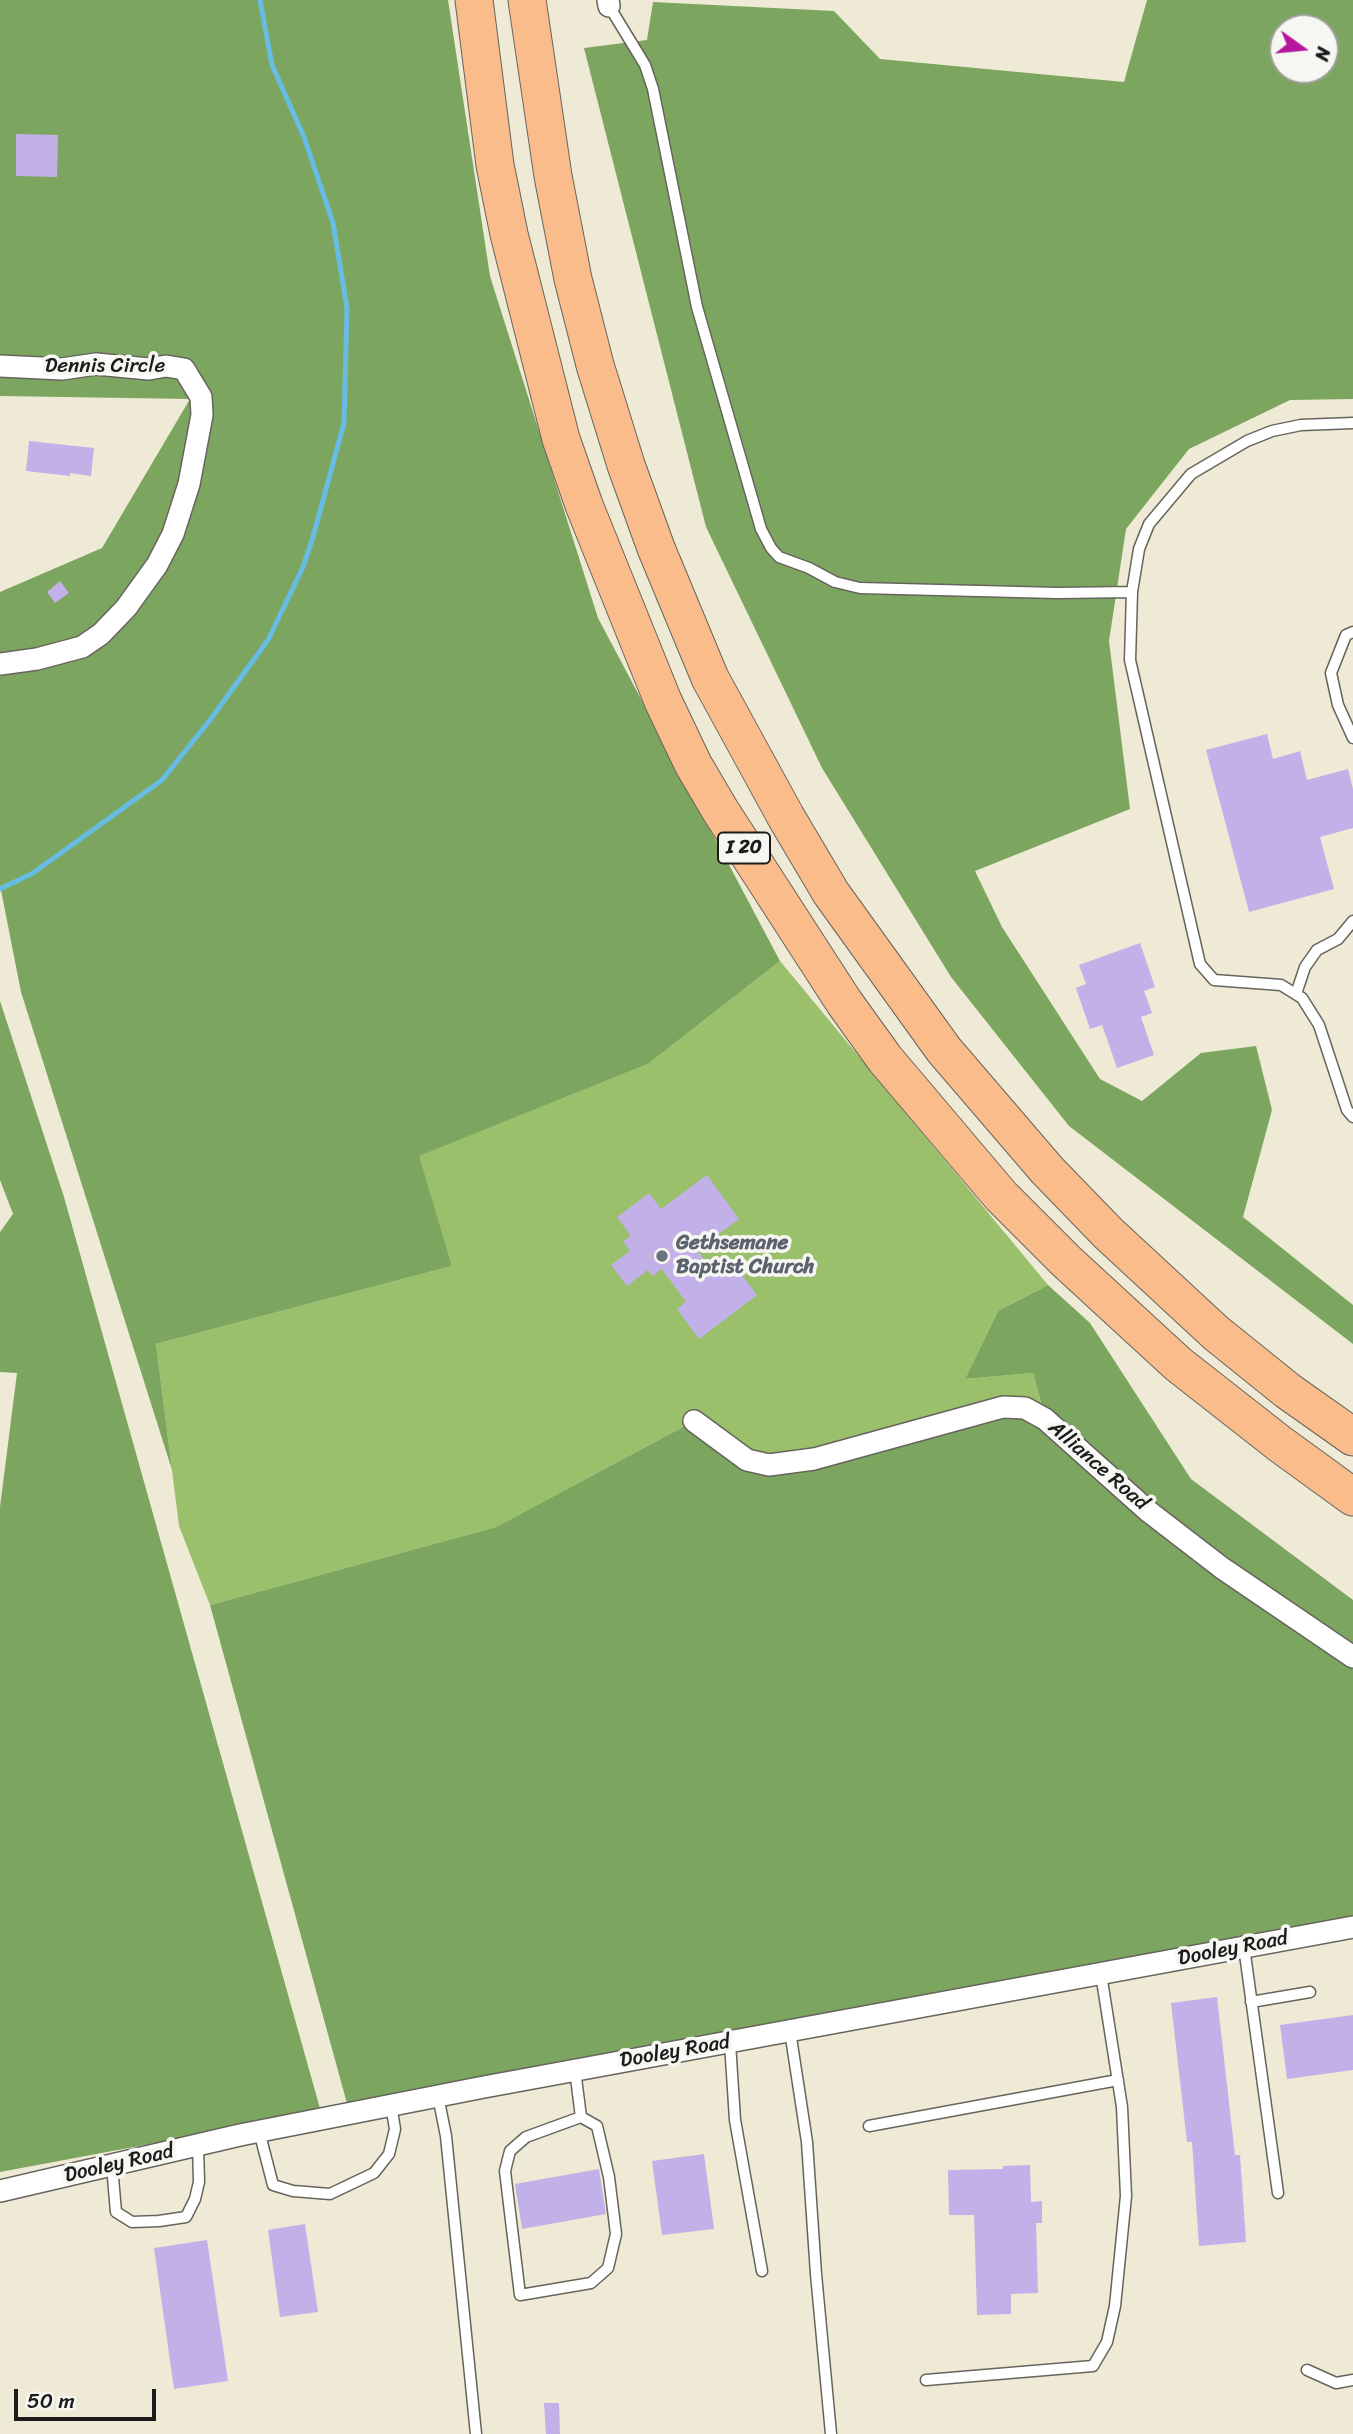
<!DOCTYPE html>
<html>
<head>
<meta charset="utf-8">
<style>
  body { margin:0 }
  #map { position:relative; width:1353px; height:2434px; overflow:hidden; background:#eeead5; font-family:Sriracha,sans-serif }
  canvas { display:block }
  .north { position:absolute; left:1269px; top:14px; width:70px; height:70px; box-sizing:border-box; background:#f6f6f2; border:2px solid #9f9f9c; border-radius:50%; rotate:105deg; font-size:19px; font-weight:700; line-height:28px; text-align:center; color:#1c1c1c }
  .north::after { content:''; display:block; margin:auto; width:24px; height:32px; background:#b5179e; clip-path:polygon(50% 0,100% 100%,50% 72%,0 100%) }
  .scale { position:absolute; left:14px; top:2389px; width:142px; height:32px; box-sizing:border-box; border:4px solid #1c1c1c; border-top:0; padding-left:9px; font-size:21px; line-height:24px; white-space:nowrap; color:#1c1c1c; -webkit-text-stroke:5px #f6f6f2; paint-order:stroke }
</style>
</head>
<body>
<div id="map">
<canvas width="1353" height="2434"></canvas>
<div class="north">N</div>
<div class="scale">50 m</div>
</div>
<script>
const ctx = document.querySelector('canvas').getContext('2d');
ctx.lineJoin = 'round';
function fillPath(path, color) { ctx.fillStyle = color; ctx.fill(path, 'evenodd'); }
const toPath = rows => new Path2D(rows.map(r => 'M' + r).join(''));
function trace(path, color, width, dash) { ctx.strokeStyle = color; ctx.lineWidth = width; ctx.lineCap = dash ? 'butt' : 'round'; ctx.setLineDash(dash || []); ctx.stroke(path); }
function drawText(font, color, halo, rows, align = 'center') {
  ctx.font = font + ' Sriracha,sans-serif'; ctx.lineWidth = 7; ctx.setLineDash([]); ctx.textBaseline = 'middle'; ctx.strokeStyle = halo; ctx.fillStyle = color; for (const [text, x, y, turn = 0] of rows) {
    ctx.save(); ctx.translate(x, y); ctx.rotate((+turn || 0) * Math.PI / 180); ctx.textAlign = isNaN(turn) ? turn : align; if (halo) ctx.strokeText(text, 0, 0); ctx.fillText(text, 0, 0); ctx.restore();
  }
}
const green = toPath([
  [780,961,1048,1285,998,1311,965,1379,1033,1373,1045,1419,769,1465,694,1421,496,1527,210,1605,179,1526,156,1344,452,1266,418,1156,648,1064]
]);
const forest = toPath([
  [0,0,448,0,490,276,598,618,780,961,648,1064,419,1156,452,1266,156,1344,172,1470,21,992,0,885,0,592,102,548,190,399,0,396],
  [1147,0,1353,0,1353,399,1290,400,1189,449,1126,529,1109,641,1130,809,975,871,1002,927,1100,1079,1142,1101,1201,1053,1256,1046,1272,1110,1243,1217,1353,1305,1353,1344,1069,1126,951,977,822,768,706,527,584,48,647,40,653,2,834,11,880,59,1124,82],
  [1283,28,1325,28,1325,70,1283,70],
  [0,1001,64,1197,321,2112,0,2172,0,1507,17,1373,0,1372,0,1232,13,1214,0,1180],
  [1048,1285,1090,1323,1191,1479,1353,1600,1353,1916,348,2107,210,1605,496,1527,694,1421,769,1465,981,1415,1045,1418,1033,1373,965,1379,998,1311]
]);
const stream = toPath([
  [0,889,33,873,162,780,210,720,268,640,303,567,313,537,344,423,347,308,333,223,304,137,272,65,260,0]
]);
const building = toPath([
  [16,134,58,135,57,177,16,176],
  [29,441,94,448,91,476,70,473,70,476,26,471],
  [60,581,69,593,55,603,47,592],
  [1267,734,1273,759,1300,751,1307,780,1348,769,1353,789,1353,828,1320,837,1334,889,1249,912,1206,750],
  [1140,943,1155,987,1144,991,1152,1013,1141,1017,1154,1055,1117,1068,1102,1025,1090,1029,1076,988,1086,984,1079,965],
  [707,1175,739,1219,697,1250,715,1274,732,1262,757,1295,699,1339,677,1309,686,1302,662,1269,652,1276,648,1270,627,1286,611,1265,630,1251,623,1241,631,1236,617,1217,649,1193,661,1209],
  [1217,1997,1235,2155,1240,2155,1246,2242,1199,2246,1192,2142,1187,2142,1171,2003],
  [1353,2015,1353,2070,1287,2079,1280,2025],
  [704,2154,714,2229,662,2235,652,2161],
  [1030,2165,1031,2202,1042,2201,1042,2223,1036,2223,1038,2293,1011,2294,1011,2314,977,2315,974,2215,949,2215,948,2170,1003,2169,1003,2166],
  [599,2169,606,2214,522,2229,515,2184],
  [305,2224,318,2312,280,2317,268,2230],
  [207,2240,228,2381,174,2389,154,2248],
  [544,2403,559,2403,560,2434,546,2434]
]);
const service = toPath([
  [609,6,645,65,653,89,697,307,761,529,771,548,779,557,809,568,835,582,860,588,1057,593,1132,592],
  [1353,423,1301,425,1272,431,1247,441,1191,474,1149,524,1139,549,1132,592,1130,660,1200,964,1214,980,1281,985,1302,998,1319,1025,1347,1110,1353,1117],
  [1353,632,1346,635,1331,673,1338,705,1353,738],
  [1296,994,1305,967,1317,950,1338,939,1353,921],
  [1244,1947,1278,2193],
  [1251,2002,1310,1992],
  [790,2031,807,2142,816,2274,831,2434],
  [730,2043,735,2120,762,2271],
  [575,2070,581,2117,526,2137,510,2151,505,2171,520,2295,591,2283,608,2268,616,2234,609,2177,597,2126,581,2117],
  [438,2096,446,2136,476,2434],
  [869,2126,1118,2080],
  [259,2131,273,2185,293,2191,330,2194,374,2173,389,2154,395,2129,391,2105],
  [112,2166,116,2212,132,2222,159,2221,186,2217,195,2199,199,2182,198,2145],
  [1307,2370,1336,2383,1353,2380],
  [926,2380,1093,2366,1107,2342,1115,2306,1126,2196,1122,2107,1101,1974]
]);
const minor = toPath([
  [608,0,609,6],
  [0,366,62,369,96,364,149,369,166,366,184,369,201,397,202,415,189,484,173,534,157,565,126,608,101,634,82,647,37,659,0,664],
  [694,1421,747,1460,769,1465,814,1459,1003,1407,1025,1408,1045,1419,1148,1511,1222,1568,1353,1657],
  [0,2191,240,2135,484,2087,1353,1927]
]);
const motorway = toPath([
  [474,0,495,165,509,234,561,439,584,505,663,701,693,764,720,810,844,1002,885,1059,1001,1196,1066,1261,1178,1364,1280,1444,1353,1497],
  [527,0,553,176,573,279,595,365,626,465,656,548,710,678,786,817,831,893,944,1050,1047,1170,1108,1233,1216,1333,1288,1391,1353,1437]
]);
const markers = [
  [662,1256,7,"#6b7280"]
];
const shields = [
  [744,848,52]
];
const shieldNames = [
  ["I 20",744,848]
];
const streetNames = [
  ["Dennis Circle",105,367],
  ["Alliance Road",1098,1466,41],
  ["Dooley Road",1233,1949,-11],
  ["Dooley Road",675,2052,-10],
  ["Dooley Road",119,2164,-13]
];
const worshipNames = [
  ["Gethsemane",676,1244],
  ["Baptist Church",676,1268]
];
fillPath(green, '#9bc06b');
fillPath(forest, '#7ca65f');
trace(stream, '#68bce4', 5);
fillPath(building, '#c2b1e9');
trace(service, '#66645d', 13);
trace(minor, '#66645d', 24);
trace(motorway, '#66645d', 39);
trace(service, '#fff', 10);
trace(minor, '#fff', 21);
trace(motorway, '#fabc8b', 37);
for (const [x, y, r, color] of markers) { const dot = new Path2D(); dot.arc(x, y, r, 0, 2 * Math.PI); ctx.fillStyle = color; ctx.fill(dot); trace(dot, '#f6f6f2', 2.5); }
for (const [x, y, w] of shields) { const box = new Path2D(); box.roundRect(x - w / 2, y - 15.5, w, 31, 5); ctx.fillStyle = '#f6f6f2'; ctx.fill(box); trace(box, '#1c1c1c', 2); }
drawText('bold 19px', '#1c1c1c', null, shieldNames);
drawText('21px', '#1c1c1c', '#f6f6f2', streetNames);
drawText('bold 21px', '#5b616d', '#f6f6f2', worshipNames, 'left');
</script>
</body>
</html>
